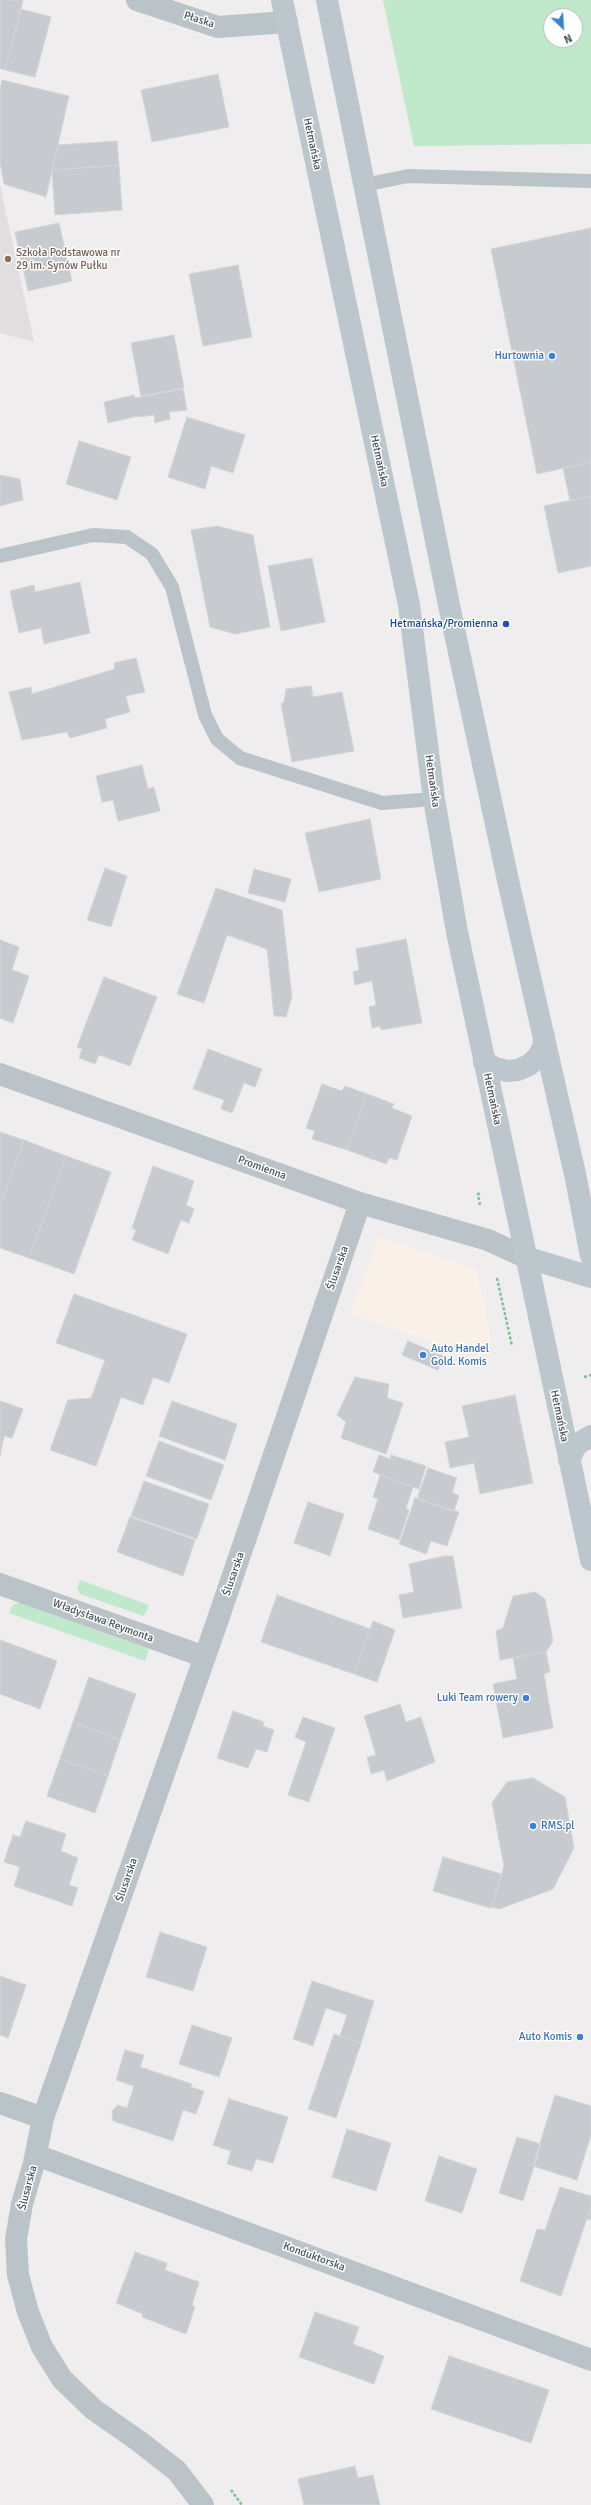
<!DOCTYPE html>
<html>
<head>
<meta charset="utf-8">
<style>
  body { margin:0 }
  #map { position:relative; width:591px; height:2505px; overflow:hidden; background:#efeded; font-family:Signika,sans-serif }
  canvas { display:block }
  .north { position:absolute; left:543px; top:8px; width:40px; height:40px; box-sizing:border-box; background:#fff; border:1px solid #b5babc; border-radius:50%; rotate:155deg; font-size:11px; font-weight:700; line-height:16px; text-align:center; color:#475258 }
  .north::after { content:''; display:block; margin:auto; width:14px; height:18px; background:#2f87c7; clip-path:polygon(50% 0,100% 100%,50% 72%,0 100%) }
</style>
</head>
<body>
<div id="map">
<canvas width="591" height="2505"></canvas>
<div class="north">N</div>
</div>
<script>
const ctx = document.querySelector('canvas').getContext('2d');
ctx.lineJoin = 'round';
function fillPath(path, color) { ctx.fillStyle = color; ctx.fill(path, 'evenodd'); }
const toPath = rows => new Path2D(rows.map(r => 'M' + r).join(''));
function trace(path, color, width, dash) { ctx.strokeStyle = color; ctx.lineWidth = width; ctx.lineCap = dash ? 'butt' : 'round'; ctx.setLineDash(dash || []); ctx.stroke(path); }
function drawText(font, color, halo, rows, align = 'center') {
  ctx.font = font + ' Signika,sans-serif'; ctx.lineWidth = 3; ctx.setLineDash([]); ctx.textBaseline = 'middle'; ctx.strokeStyle = halo; ctx.fillStyle = color; for (const [text, x, y, turn = 0] of rows) {
    ctx.save(); ctx.translate(x, y); ctx.rotate((+turn || 0) * Math.PI / 180); ctx.textAlign = isNaN(turn) ? turn : align; if (halo) ctx.strokeText(text, 0, 0); ctx.fillText(text, 0, 0); ctx.restore();
  }
}
const commercial = toPath([
  [379,1237,476,1268,492,1342,463,1353,350,1314]
]);
const education = toPath([
  [0,185,34,342,0,333]
]);
const green = toPath([
  [383,0,591,0,591,144,414,146],
  [551,16,575,16,575,40,551,40],
  [80,1580,149,1605,144,1616,80,1594,77,1588],
  [19,1602,149,1649,145,1661,9,1613,12,1606]
]);
const building = toPath([
  [0,0,23,0,5,70,0,68,0,0],
  [21,9,51,17,35,77,5,70,21,9],
  [218,74,229,127,152,142,141,90,218,74],
  [2,80,69,96,46,197,4,184,0,162,0,88,2,80],
  [117,141,119,165,52,170,58,145,117,141],
  [119,165,122,210,55,215,52,170,119,165],
  [59,223,72,281,28,291,15,232,59,223],
  [591,228,591,462,537,474,491,249,591,228],
  [238,265,252,337,203,346,189,274,238,265],
  [174,335,184,388,141,396,131,343,174,335],
  [183,389,187,410,169,412,170,419,155,423,154,415,139,417,138,416,108,423,104,402,134,395,135,398,183,389],
  [187,417,245,435,233,473,211,466,205,489,168,477,187,417],
  [79,441,131,457,117,500,66,484,79,441],
  [591,462,591,496,570,501,563,468,591,462],
  [0,475,20,479,23,500,0,506,0,475],
  [591,496,591,566,558,573,544,506,591,496],
  [217,526,253,535,270,627,235,634,210,627,191,530,217,526],
  [312,558,325,622,281,631,268,566,312,558],
  [80,582,90,633,44,644,41,628,19,633,10,591,34,585,35,592,80,582],
  [136,658,145,692,126,696,130,712,105,719,107,728,70,738,67,732,22,740,9,692,31,687,32,694,115,669,114,663,136,658],
  [311,686,313,697,342,692,354,751,292,762,281,704,284,702,286,689,311,686],
  [142,765,148,789,154,787,160,811,118,821,113,800,102,802,96,776,142,765],
  [370,819,381,879,319,892,305,833,370,819],
  [105,868,127,876,111,927,87,920,105,868],
  [254,869,291,879,285,902,248,893,254,869],
  [216,888,282,910,292,997,286,1017,274,1016,267,949,227,935,204,1003,177,994,216,888],
  [406,939,422,1023,381,1030,380,1026,372,1028,369,1007,376,1005,372,981,355,985,353,972,359,970,356,949,406,939],
  [0,940,19,947,12,970,29,976,13,1023,0,1018,0,940],
  [104,977,157,997,130,1066,99,1055,95,1064,79,1058,82,1049,77,1047,104,977],
  [208,1049,262,1069,255,1087,244,1083,232,1113,221,1109,224,1100,193,1089,208,1049],
  [322,1084,342,1091,345,1086,367,1094,347,1150,312,1139,315,1131,306,1128,322,1084],
  [367,1094,394,1104,392,1108,412,1116,397,1160,389,1158,386,1164,347,1150,367,1094],
  [0,1132,24,1140,0,1206,0,1132],
  [24,1140,66,1156,29,1258,0,1248,0,1206,24,1140],
  [66,1156,111,1172,74,1274,29,1258,66,1156],
  [153,1166,194,1181,186,1205,194,1209,189,1223,181,1220,168,1254,132,1240,136,1230,132,1228,153,1166],
  [74,1294,187,1334,169,1383,153,1377,143,1405,121,1397,96,1466,50,1450,68,1400,91,1398,105,1360,56,1343,74,1294],
  [408,1341,443,1356,438,1370,402,1355,408,1341],
  [355,1377,389,1384,387,1398,403,1403,386,1454,341,1438,346,1422,337,1415,355,1377],
  [515,1395,533,1483,480,1494,474,1463,450,1468,445,1442,469,1437,462,1406,515,1395],
  [0,1401,23,1409,12,1438,4,1436,0,1456,0,1401],
  [172,1401,237,1424,225,1460,159,1436,172,1401],
  [159,1441,224,1465,211,1500,146,1476,159,1441],
  [379,1455,390,1459,391,1455,426,1466,419,1489,373,1472,379,1455],
  [428,1468,457,1478,452,1492,459,1496,454,1511,417,1499,428,1468],
  [380,1475,413,1487,406,1508,409,1510,399,1540,368,1529,378,1499,373,1497,380,1475],
  [144,1481,209,1504,197,1539,131,1516,144,1481],
  [415,1498,459,1512,447,1546,431,1541,426,1554,399,1544,415,1498],
  [308,1502,344,1514,330,1556,294,1543,308,1502],
  [130,1517,195,1540,183,1576,117,1552,130,1517],
  [444,1556,453,1556,462,1608,403,1618,399,1595,414,1592,409,1564,444,1556],
  [535,1592,545,1599,553,1641,546,1652,500,1660,496,1631,503,1628,513,1596,535,1592],
  [277,1595,370,1629,354,1674,261,1642,277,1595],
  [373,1621,395,1630,377,1682,354,1674,373,1621],
  [0,1640,57,1661,40,1709,0,1694,0,1640],
  [546,1652,550,1672,544,1674,553,1728,503,1738,493,1684,517,1679,513,1658,546,1652],
  [89,1677,136,1694,120,1740,73,1722,89,1677],
  [400,1704,406,1722,421,1717,435,1762,387,1781,384,1770,371,1774,367,1757,376,1755,364,1716,400,1704],
  [233,1711,264,1722,263,1726,274,1730,267,1752,256,1749,248,1768,217,1758,233,1711],
  [303,1717,335,1728,309,1802,288,1795,306,1742,295,1737,303,1717],
  [73,1722,120,1740,108,1776,60,1759,73,1722],
  [60,1759,108,1776,95,1813,47,1796,60,1759],
  [533,1778,565,1797,574,1848,553,1889,499,1909,492,1907,504,1866,492,1803,507,1782,533,1778],
  [26,1821,66,1834,61,1851,78,1858,69,1885,78,1888,72,1906,14,1886,20,1867,4,1862,13,1835,20,1837,26,1821],
  [443,1857,501,1874,492,1907,490,1908,433,1891,443,1857],
  [160,1932,207,1947,193,1991,146,1977,160,1932],
  [0,1976,26,1985,8,2038,0,2035,0,1976],
  [312,1981,374,2001,361,2043,340,2036,347,2015,326,2008,313,2046,293,2039,312,1981],
  [192,2025,232,2038,219,2077,179,2064,192,2025],
  [334,2034,361,2043,336,2118,308,2109,334,2034],
  [125,2050,144,2055,140,2067,192,2084,191,2087,204,2091,196,2114,183,2110,173,2141,113,2121,112,2111,118,2105,127,2108,134,2086,116,2080,125,2050],
  [555,2095,591,2106,591,2135,577,2180,533,2166,555,2095],
  [229,2099,288,2117,273,2163,256,2159,252,2171,227,2164,231,2151,213,2145,229,2099],
  [347,2129,391,2143,376,2191,332,2177,347,2129],
  [517,2137,541,2144,523,2201,499,2193,517,2137],
  [439,2156,477,2169,462,2213,425,2201,439,2156],
  [560,2187,591,2196,591,2206,561,2296,520,2281,537,2229,545,2230,560,2187],
  [591,2207,591,2220,587,2219,591,2207],
  [135,2252,167,2263,165,2270,199,2282,192,2305,195,2307,186,2334,142,2317,143,2314,116,2303,135,2252],
  [315,2312,359,2327,353,2344,384,2356,374,2384,299,2357,315,2312],
  [449,2356,549,2390,531,2443,431,2409,449,2356],
  [355,2466,358,2478,373,2475,380,2505,304,2505,298,2479,355,2466]
]);
const path = toPath([
  [480,1205,478,1194,481,1193],
  [497,1278,512,1346],
  [584,1377,591,1375],
  [231,2490,242,2505]
]);
const lane = toPath([
  [364,185,408,176,591,181],
  [0,556,93,535,127,537,152,554,172,587,205,715,217,739,240,758,382,803,434,799]
]);
const street = toPath([
  [137,0,218,27,287,22],
  [0,1074,360,1203,488,1240,525,1257],
  [0,1584,205,1657],
  [0,2103,43,2118],
  [36,2155,591,2360],
  [203,2505,177,2471,140,2442,93,2409,62,2379,42,2347,28,2312,18,2275,16,2239,22,2204,34,2163,43,2118,216,1625,360,1203]
]);
const secondary = toPath([
  [282,0,409,605,434,799,457,932,591,1560],
  [327,0,451,615,509,885,575,1174,591,1256],
  [484,1062,495,1068,507,1071,518,1070,529,1065,537,1058,543,1048,544,1036],
  [525,1257,591,1277],
  [569,1460,576,1445,591,1436]
]);
const markers = [
  [8,259,4,"#8d6e63"],
  [552,356,4,"#3f7fe0"],
  [506,624,4,"#1a4fb4"],
  [423,1355,4,"#3f7fe0"],
  [526,1698,4,"#3f7fe0"],
  [533,1826,4,"#3f7fe0"],
  [580,2037,4,"#3f7fe0"]
];
const streetNames = [
  ["Płaska",199,20,18],
  ["Hetmańska",312,144,78],
  ["Hetmańska",379,461,78],
  ["Hetmańska",432,781,82],
  ["Hetmańska",492,1099,78],
  ["Promienna",262,1168,20],
  ["Ślusarska",338,1268,-71],
  ["Hetmańska",559,1416,78],
  ["Ślusarska",234,1574,-71],
  ["Władysława Reymonta",103,1621,20],
  ["Ślusarska",127,1880,-71],
  ["Ślusarska",28,2188,-75],
  ["Konduktorska",314,2257,20]
];
const educationNames = [
  ["Szkoła Podstawowa nr",16,253],
  ["29 im. Synów Pułku",16,266]
];
const shopNames = [
  ["Hurtownia",544,356],
  ["Auto Handel",431,1349,"left"],
  ["Gold. Komis",431,1362,"left"],
  ["Luki Team rowery",518,1698],
  ["RMS.pl",541,1826,"left"],
  ["Auto Komis",572,2037]
];
const transitNames = [
  ["Hetmańska/Promienna",498,624]
];
fillPath(commercial, '#f9f1e7');
fillPath(education, '#e0dede');
fillPath(green, '#c0e8ca');
fillPath(building, '#c7cbcf');
trace(building, '#d2d4d8', 1);
trace(path, '#7cc296', 2.5, [3, 2]);
trace(lane, '#bac3c8', 14);
trace(street, '#bac3c8', 22);
trace(secondary, '#bbc6cd', 22);
for (const [x, y, r, color] of markers) { const dot = new Path2D(); dot.arc(x, y, r, 0, 2 * Math.PI); ctx.fillStyle = color; ctx.fill(dot); trace(dot, '#fff', 1.5); }
drawText('11px', '#475258', '#fff', streetNames);
drawText('11px', '#785e54', '#fff', educationNames, 'left');
drawText('11px', '#366cbe', '#fff', shopNames, 'right');
drawText('11px', '#164399', '#fff', transitNames, 'right');
</script>
</body>
</html>
